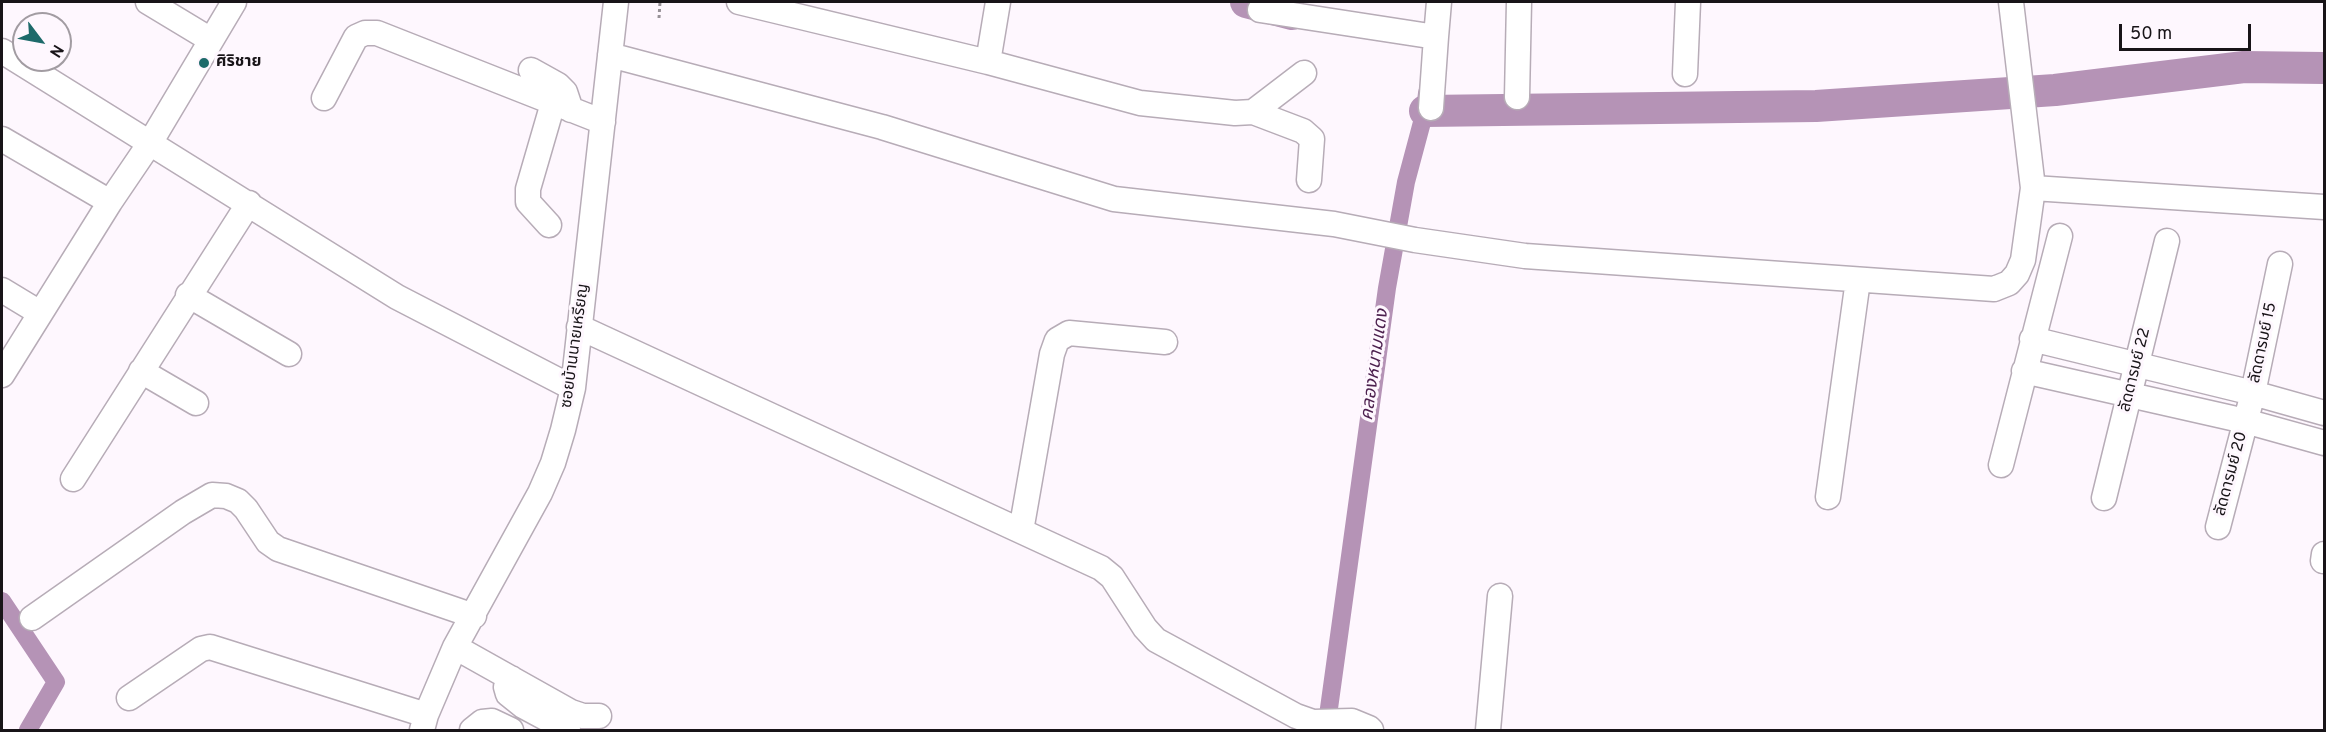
<!DOCTYPE html>
<html>
<head>
<meta charset="utf-8">
<style>
  body { margin:0 }
  #map { position:relative; width:2326px; height:732px; overflow:hidden; background:#fef7fe; font-family:Overpass,sans-serif }
  canvas { display:block }
  .frame { position:absolute; inset:0; border:3px solid #181418; pointer-events:none }
  .north { position:absolute; left:12px; top:12px; width:60px; height:60px; box-sizing:border-box; background:#fef7fe; border:2px solid #a29ca2; border-radius:50%; rotate:122deg; font-size:16px; font-weight:700; line-height:24px; text-align:center; color:#181418 }
  .north::after { content:''; display:block; margin:auto; width:21px; height:27px; background:#1d6a6a; clip-path:polygon(50% 0,100% 100%,50% 72%,0 100%) }
  .scale { position:absolute; left:2119px; top:24px; width:132px; height:27px; box-sizing:border-box; border:3px solid #181418; border-top:0; padding-left:8px; font-size:18px; line-height:21px; white-space:nowrap; color:#181418; -webkit-text-stroke:4px #fef7fe; paint-order:stroke }
</style>
</head>
<body>
<div id="map">
<canvas width="2326" height="732"></canvas>
<div class="frame"></div>
<div class="north">N</div>
<div class="scale">50 m</div>
</div>
<script>
const ctx = document.querySelector('canvas').getContext('2d');
ctx.lineJoin = 'round';
const toPath = rows => new Path2D(rows.map(r => 'M' + r).join(''));
function trace(path, color, width, dash) { ctx.strokeStyle = color; ctx.lineWidth = width; ctx.lineCap = dash ? 'butt' : 'round'; ctx.setLineDash(dash || []); ctx.stroke(path); }
function drawText(font, color, halo, rows, align = 'center') {
  ctx.font = font + ' Overpass,"Noto Sans Thai",sans-serif'; ctx.lineWidth = 6; ctx.setLineDash([]); ctx.textBaseline = 'middle'; ctx.strokeStyle = halo; ctx.fillStyle = color; for (const [text, x, y, turn = 0] of rows) {
    ctx.save(); ctx.translate(x, y); ctx.rotate((+turn || 0) * Math.PI / 180); ctx.textAlign = isNaN(turn) ? turn : align; if (halo) ctx.strokeText(text, 0, 0); ctx.fillText(text, 0, 0); ctx.restore();
  }
}
const canal = toPath([
  [2,601,56,682,28,730],
  [1326,730,1387,288,1406,182,1425,111,1427,93]
]);
const river = toPath([
  [1246,2,1292,14],
  [1425,111,1816,106,2055,90,2244,67,2324,68]
]);
const path = toPath([
  [659,18,660,2]
]);
const minor = toPath([
  [148,2,211,40],
  [739,2,988,62,1140,103,1235,113,1253,112,1304,73],
  [1260,10,1436,37,1439,2],
  [2,51,397,297,573,388],
  [610,55,882,127,1114,199,1334,224,1415,240,1525,256,1994,289,2009,283,2017,274,2023,260,2033,188,2011,2],
  [988,62,998,2],
  [531,70,558,85,565,92,571,110],
  [1685,74,1688,2],
  [1517,97,1519,2],
  [324,98,356,37,365,33,377,33,603,122],
  [1431,108,1436,37],
  [1253,112,1303,131,1312,139,1309,180],
  [2,139,110,202],
  [2033,188,2324,207],
  [549,225,528,202,528,189,553,103],
  [2,290,40,313],
  [188,295,289,354],
  [579,327,1101,568,1112,577,1145,628,1156,640,1296,716,1313,722,1352,721,1369,728,1371,730],
  [2032,339,2253,393,2324,413],
  [141,371,196,403],
  [2024,371,2245,421,2324,443],
  [2,375,110,202,150,143,234,2],
  [2001,465,2060,236],
  [73,479,249,203],
  [1828,497,1858,280],
  [2104,498,2167,241],
  [2218,527,2253,393,2280,264],
  [1021,531,1052,354,1057,340,1069,333,1165,342],
  [2323,561,2324,554],
  [32,618,183,512,212,495,226,496,238,501,246,509,268,542,278,549,474,616],
  [455,647,571,712,583,716,599,716],
  [511,678,506,687,508,694,523,706,568,730],
  [129,698,201,649,210,647,426,715],
  [422,730,426,715,455,647,540,493,553,463,563,430,573,388,616,2],
  [472,730,482,722,492,721,511,730],
  [1488,730,1500,596]
]);
const markers = [
  [204,63,6,"#1d6a6a"]
];
const poiNames = [
  ["ศิริชาย",216,63]
];
const streetNames = [
  ["ลัดดารมย์ 15",2264,343,-78],
  ["ซอยบ้านนายเหรียญ",576,346,-82],
  ["ลัดดารมย์ 22",2136,370,-76],
  ["ลัดดารมย์ 20",2232,474,-75]
];
const waterNames = [
  ["คลองหนามแดง",1376,365,-82]
];
trace(canal, '#b593b6', 18);
trace(river, '#b593b6', 32);
trace(minor, '#b7acb7', 27);
trace(path, '#979197', 3, [3, 3]);
trace(minor, '#fff', 24);
for (const [x, y, r, color] of markers) { const dot = new Path2D(); dot.arc(x, y, r, 0, 2 * Math.PI); ctx.fillStyle = color; ctx.fill(dot); trace(dot, '#fef7fe', 2); }
drawText('bold 16px', '#181418', '#fef7fe', poiNames, 'left');
drawText('16px', '#181418', '#fef7fe', streetNames);
drawText('italic 18px', '#4d214f', '#fef7fe', waterNames);
</script>
</body>
</html>
